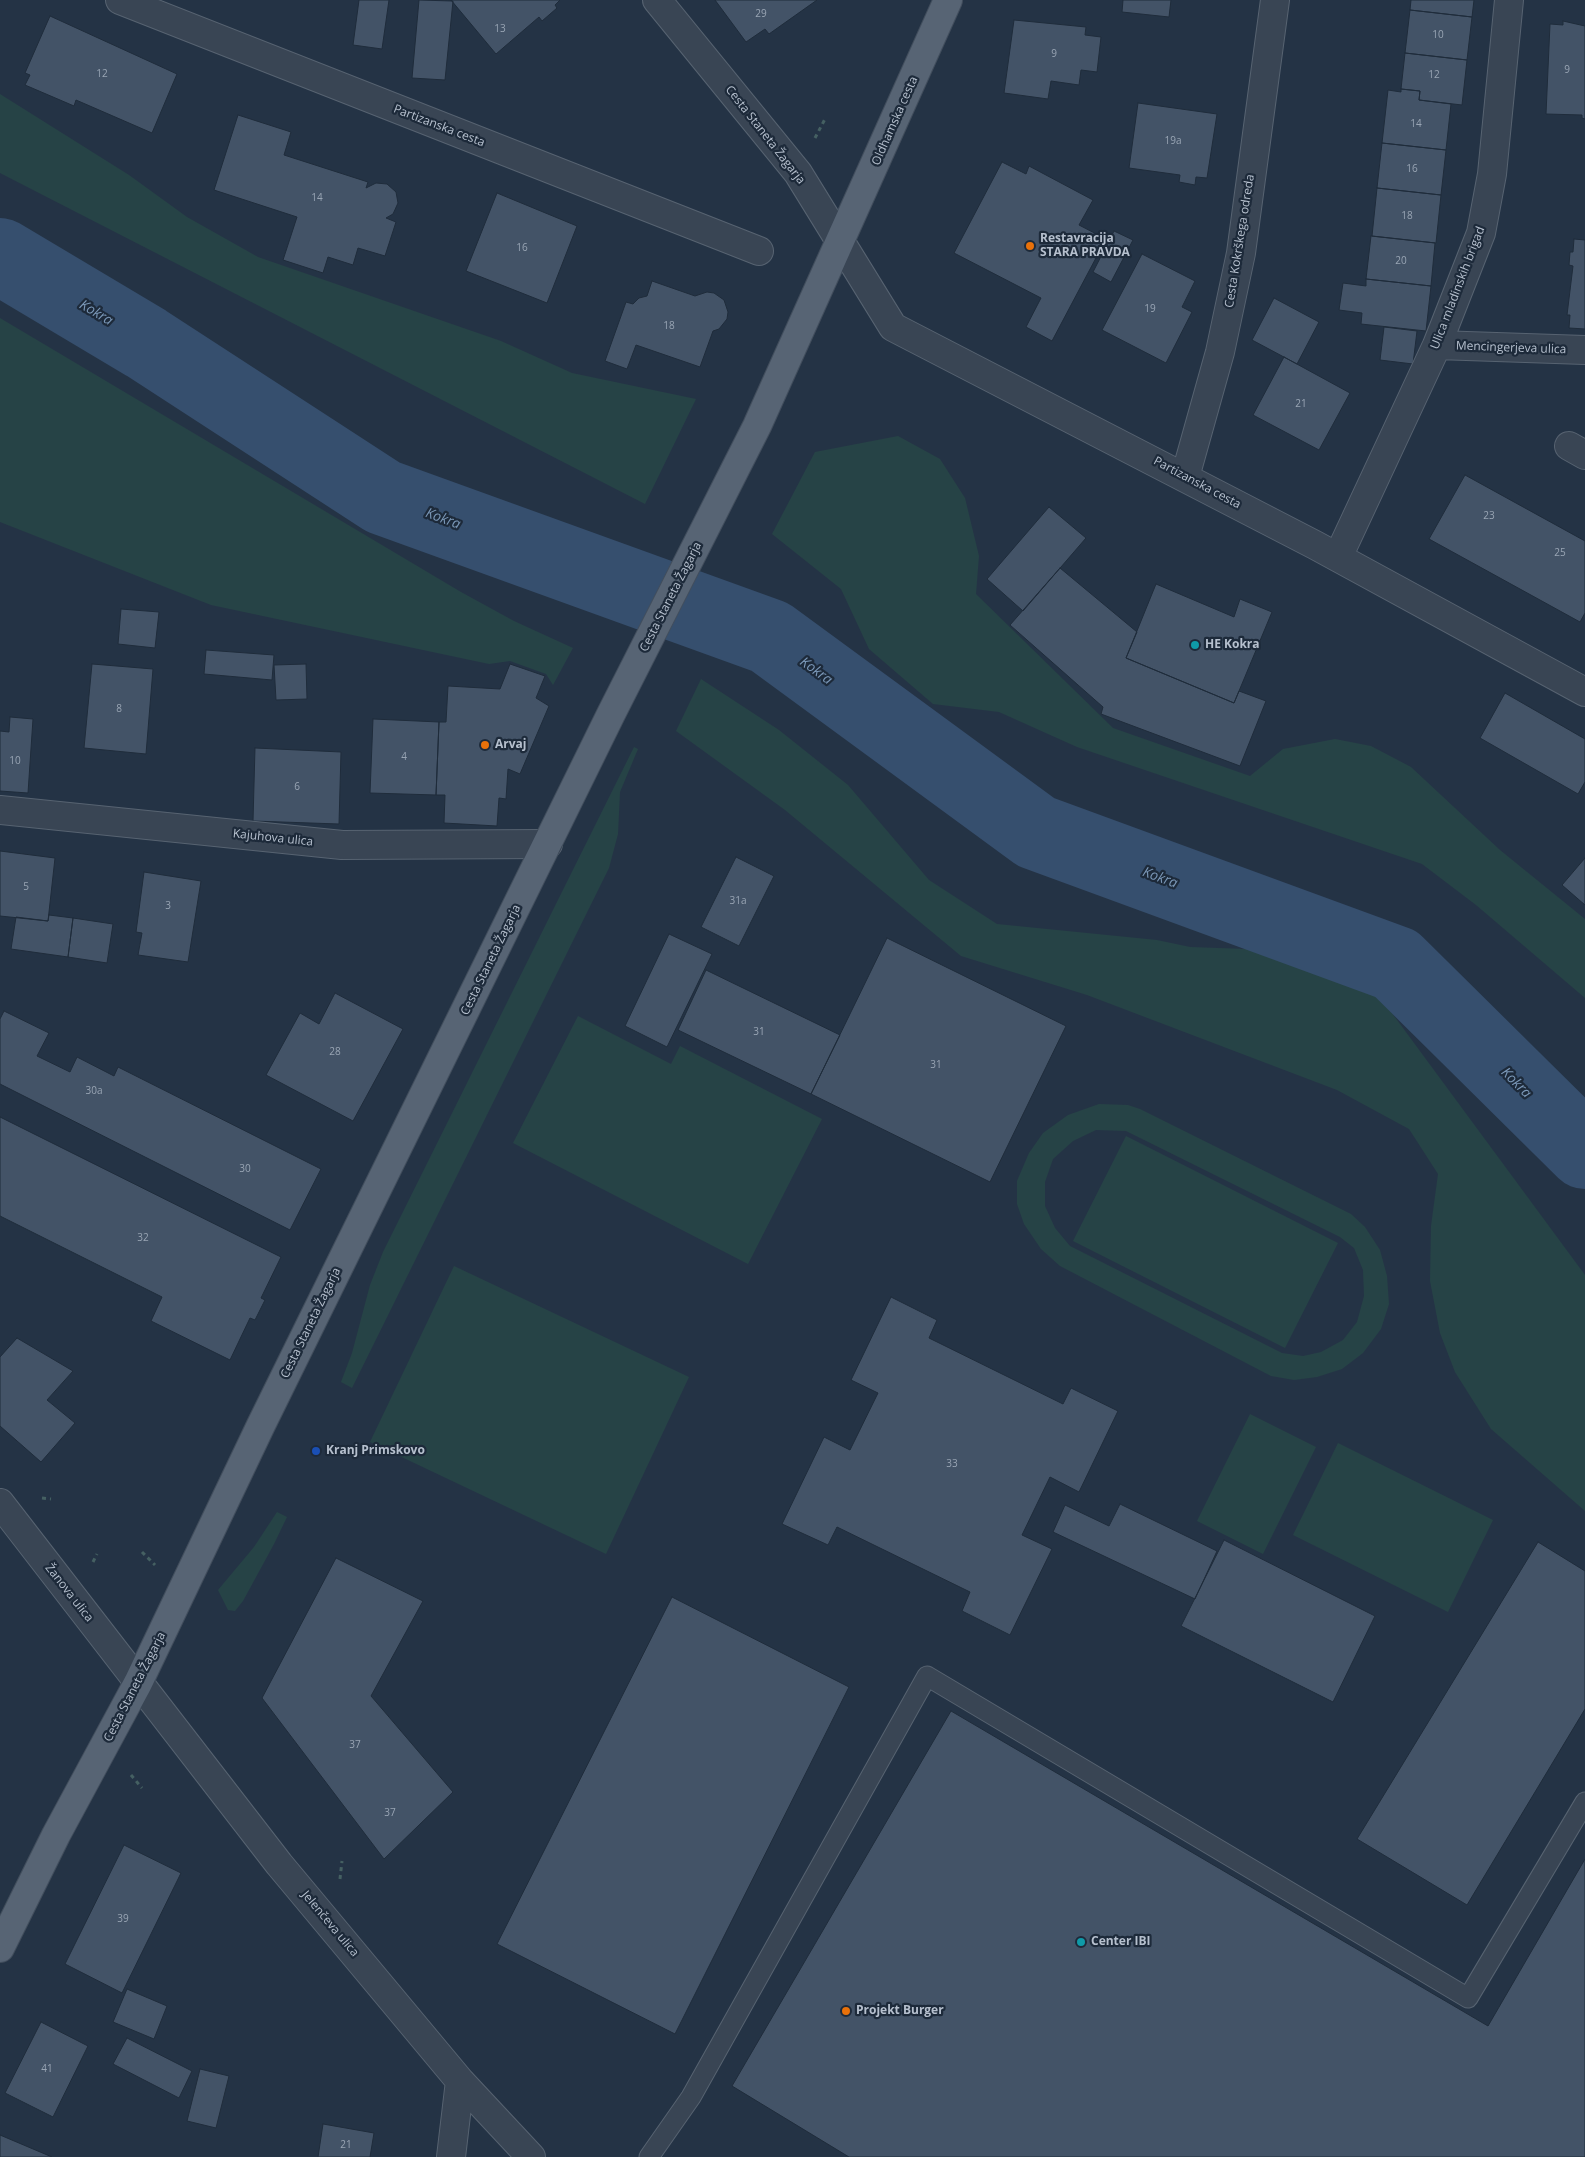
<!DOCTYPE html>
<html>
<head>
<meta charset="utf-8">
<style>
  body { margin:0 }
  canvas { display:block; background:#243345 }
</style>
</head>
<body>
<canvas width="1585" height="2157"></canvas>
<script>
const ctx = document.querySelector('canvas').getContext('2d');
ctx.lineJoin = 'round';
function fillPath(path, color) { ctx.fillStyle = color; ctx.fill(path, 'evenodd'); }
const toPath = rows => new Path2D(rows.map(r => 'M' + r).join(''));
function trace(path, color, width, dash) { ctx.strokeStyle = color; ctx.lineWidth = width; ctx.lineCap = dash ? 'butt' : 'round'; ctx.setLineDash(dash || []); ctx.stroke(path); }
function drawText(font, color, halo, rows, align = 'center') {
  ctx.font = font + ' "Open Sans",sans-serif'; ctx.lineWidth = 4.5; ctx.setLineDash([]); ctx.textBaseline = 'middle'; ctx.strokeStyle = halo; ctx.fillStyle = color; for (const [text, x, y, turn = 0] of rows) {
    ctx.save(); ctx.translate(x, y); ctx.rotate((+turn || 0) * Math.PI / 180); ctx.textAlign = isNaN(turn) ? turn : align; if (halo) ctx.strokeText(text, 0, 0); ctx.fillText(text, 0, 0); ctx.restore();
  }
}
const green = toPath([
  [0,94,129,175,187,217,258,257,501,341,572,373,696,399,645,504,0,173],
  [0,318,461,592,514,621,573,648,553,685,546,674,510,661,489,664,211,605,0,522],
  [898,436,940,459,965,498,979,556,976,594,1113,728,1250,776,1283,749,1335,739,1371,746,1411,767,1500,850,1585,919,1585,998,1476,905,1422,864,1077,747,999,712,933,704,869,649,841,589,772,534,815,452],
  [701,679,779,730,848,785,929,880,997,924,1157,940,1190,947,1247,949,1319,958,1365,984,1386,1005,1585,1275,1585,1511,1491,1429,1455,1372,1440,1333,1430,1281,1431,1226,1438,1174,1409,1129,1337,1090,1087,995,961,956,785,810,676,731],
  [634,747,638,749,620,792,618,834,609,868,352,1388,341,1382,352,1353,370,1285,383,1252],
  [578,1016,671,1064,680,1046,822,1119,748,1264,513,1143],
  [1099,1104,1128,1105,1140,1109,1351,1214,1365,1227,1380,1250,1387,1276,1389,1304,1381,1329,1363,1353,1342,1369,1317,1377,1294,1380,1271,1376,1060,1266,1041,1249,1024,1224,1017,1204,1017,1181,1029,1153,1043,1133,1068,1115],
  [1096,1130,1126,1131,1340,1237,1354,1248,1363,1270,1364,1296,1357,1322,1343,1340,1321,1352,1303,1356,1282,1353,1070,1246,1055,1228,1045,1206,1045,1182,1053,1159,1073,1141],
  [1126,1136,1338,1243,1285,1348,1073,1241],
  [454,1266,689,1377,606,1554,370,1442],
  [1250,1414,1316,1447,1263,1554,1197,1521],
  [1338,1443,1493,1520,1448,1612,1293,1535],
  [277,1512,287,1517,274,1544,243,1601,235,1611,228,1610,218,1590,254,1547]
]);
const river = toPath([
  [0,256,146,343,383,497,770,637,1036,832,1396,964,1585,1151]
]);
const building = toPath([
  [359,0,389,0,382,49,353,45,359,0],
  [419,0,453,1,445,80,412,78,419,0],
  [451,0,560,0,555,5,557,8,542,21,539,17,496,54,451,0],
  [715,0,817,0,769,34,765,29,746,42,715,0],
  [1123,0,1171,0,1169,17,1122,12,1123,0],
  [1411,0,1474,0,1472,17,1410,10,1411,0],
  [1410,10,1472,17,1467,60,1405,53,1410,10],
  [50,16,177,74,152,133,76,100,74,106,25,85,30,75,25,73,50,16],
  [1014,20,1086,27,1085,35,1101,37,1097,72,1081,70,1079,85,1051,81,1048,99,1004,93,1014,20],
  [1563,21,1585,26,1585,119,1582,118,1582,115,1546,114,1550,24,1563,25,1563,21],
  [1405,53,1467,60,1462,105,1419,100,1420,91,1401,89,1405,53],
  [1401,89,1420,91,1419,100,1451,104,1446,150,1382,143,1388,90,1401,92,1401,89],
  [1138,103,1217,114,1207,178,1196,177,1195,185,1179,182,1180,175,1129,168,1138,103],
  [238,115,291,132,284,155,368,182,366,188,376,183,387,184,396,192,398,203,393,214,386,218,396,222,385,256,358,248,353,265,328,257,323,273,283,260,297,217,214,190,238,115],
  [1382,143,1446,150,1441,195,1377,188,1382,143],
  [1002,162,1026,174,1029,166,1093,200,1079,225,1106,239,1052,341,1026,327,1041,298,954,253,1002,162],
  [1377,188,1441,195,1436,243,1372,236,1377,188],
  [497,193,577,226,547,303,466,271,497,193],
  [1114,231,1133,240,1111,282,1093,272,1114,231],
  [1371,236,1435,243,1431,286,1366,279,1371,236],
  [1574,239,1585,240,1585,329,1569,328,1570,315,1567,315,1573,266,1569,265,1570,252,1573,252,1574,239],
  [1142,254,1195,281,1182,307,1192,312,1166,363,1102,330,1142,254],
  [1366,279,1431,286,1426,331,1361,324,1362,313,1339,310,1343,283,1366,286,1366,279],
  [652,281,695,296,707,292,714,293,724,300,728,312,727,319,719,329,713,331,700,367,636,345,627,369,605,361,626,302,633,304,639,298,647,296,652,281],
  [1274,298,1319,322,1297,364,1252,340,1274,298],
  [1384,327,1417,331,1413,364,1380,360,1384,327],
  [1284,357,1350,393,1319,450,1253,415,1284,357],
  [1465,475,1585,541,1585,613,1580,622,1429,539,1465,475],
  [1049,507,1086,538,1023,611,987,579,1049,507],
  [1060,568,1137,632,1126,658,1234,703,1239,691,1266,701,1240,766,1101,714,1103,707,1010,625,1060,568],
  [1156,584,1234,617,1240,599,1272,612,1234,703,1126,658,1156,584],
  [121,609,159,612,155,648,118,644,121,609],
  [206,650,274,655,272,680,204,674,206,650],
  [92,664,153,669,146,754,84,748,92,664],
  [306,664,307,699,276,700,274,665,306,664],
  [510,664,545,676,536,698,549,706,520,774,508,769,506,799,499,798,497,826,444,823,445,795,436,795,439,722,446,722,448,686,500,689,510,664],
  [1505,693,1585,739,1585,782,1578,794,1480,738,1505,693],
  [10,717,33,719,28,793,0,791,0,731,9,732,10,717],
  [373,719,439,722,436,795,370,793,373,719],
  [255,748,341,752,339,824,253,821,255,748],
  [0,851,55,858,48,921,0,916,0,851],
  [736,857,774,876,739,946,701,927,736,857],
  [1585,858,1585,905,1562,885,1585,858],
  [144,872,201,881,188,962,138,955,142,933,136,932,144,872],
  [49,915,73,918,68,957,11,949,16,917,48,921,49,915],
  [73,918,113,924,107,963,68,957,73,918],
  [669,934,712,954,667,1047,625,1026,669,934],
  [887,938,1066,1026,990,1182,811,1094,887,938],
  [706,970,840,1035,811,1094,678,1030,706,970],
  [335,993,403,1029,353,1121,266,1075,300,1013,319,1024,335,993],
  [4,1011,49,1033,37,1056,70,1072,77,1057,114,1076,118,1067,321,1169,290,1230,0,1084,0,1019,4,1011],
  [0,1117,281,1257,261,1298,265,1300,255,1320,250,1318,230,1360,151,1321,162,1297,0,1216,0,1117],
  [891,1297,937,1320,929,1338,1063,1404,1071,1388,1118,1411,1079,1492,1050,1477,1022,1535,1052,1549,1010,1635,962,1611,970,1592,837,1527,828,1545,782,1524,824,1437,850,1450,878,1393,851,1380,891,1297],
  [17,1338,73,1371,47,1400,75,1423,41,1462,0,1426,0,1357,17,1338],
  [1120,1504,1217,1551,1195,1599,1053,1532,1065,1505,1109,1526,1120,1504],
  [1224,1540,1375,1616,1333,1702,1181,1626,1224,1540],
  [1538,1542,1585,1571,1585,1709,1467,1905,1357,1839,1538,1542],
  [336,1558,423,1601,371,1696,453,1792,384,1859,262,1698,336,1558],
  [672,1597,849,1687,675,2034,497,1944,672,1597],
  [951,1711,1488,2026,1585,1859,1585,2157,849,2157,732,2086,951,1711],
  [124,1845,181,1873,122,1993,65,1964,124,1845],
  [127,1989,167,2006,154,2039,113,2022,127,1989],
  [41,2022,88,2046,53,2117,5,2093,41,2022],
  [127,2038,192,2071,179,2098,113,2064,127,2038],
  [200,2069,229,2076,216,2128,187,2121,200,2069],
  [323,2124,374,2133,370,2157,318,2157,323,2124],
  [0,2135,52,2157,0,2157,0,2135]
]);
const path = toPath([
  [815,138,825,119],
  [42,1498,51,1499],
  [142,1552,155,1565],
  [93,1562,97,1554],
  [131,1775,142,1788],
  [340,1879,342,1861]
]);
const lane = toPath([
  [649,2157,691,2097,927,1676,1468,1998,1585,1802]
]);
const street = toPath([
  [120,0,759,251],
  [657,0,798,173,893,327,1315,545,1585,692],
  [1437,345,1585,350],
  [1569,446,1585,455],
  [1185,477,1220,352,1241,253,1275,0],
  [1338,557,1437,345,1481,233,1492,174,1509,0],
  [0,810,342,845,548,844],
  [0,1503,279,1864,460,2081,531,2157],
  [451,2157,460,2081]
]);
const primary = toPath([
  [0,1948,56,1835,138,1683,261,1425,611,714,757,426,948,0]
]);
const markers = [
  [1030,246,5,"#e8710a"],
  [1195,645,5,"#0f9aa8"],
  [485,745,5,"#e8710a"],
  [316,1451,5,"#1a4fb4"],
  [1081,1942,5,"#0f9aa8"],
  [846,2011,5,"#e8710a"]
];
const numberNames = [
  ["29",761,14],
  ["13",500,29],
  ["10",1438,35],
  ["9",1054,54],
  ["9",1567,70],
  ["12",102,74],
  ["12",1434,75],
  ["14",1416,124],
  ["19a",1173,141],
  ["16",1412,169],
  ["14",317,198],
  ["18",1407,216],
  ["16",522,248],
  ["20",1401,261],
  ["19",1150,309],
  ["18",669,326],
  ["21",1301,404],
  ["23",1489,516],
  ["25",1560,553],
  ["8",119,709],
  ["4",404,757],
  ["10",15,761],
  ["6",297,787],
  ["5",26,887],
  ["31a",738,901],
  ["3",168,906],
  ["31",759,1032],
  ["28",335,1052],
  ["31",936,1065],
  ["30a",94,1091],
  ["30",245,1169],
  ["32",143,1238],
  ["33",952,1464],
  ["37",355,1745],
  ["37",390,1813],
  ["39",123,1919],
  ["41",47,2069],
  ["21",346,2145]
];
const streetNames = [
  ["Oldhamska cesta",895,121,-66],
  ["Partizanska cesta",439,126,21],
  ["Cesta Staneta Žagarja",765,135,52],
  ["Cesta Kokrškega odreda",1240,241,-81],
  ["Ulica mladinskih brigad",1458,288,-69],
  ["Mencingerjeva ulica",1511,348,2],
  ["Partizanska cesta",1197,483,28],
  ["Cesta Staneta Žagarja",671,597,-63],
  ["Kajuhova ulica",273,838,6],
  ["Cesta Staneta Žagarja",491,960,-64],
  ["Cesta Staneta Žagarja",311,1323,-64],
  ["Žanova ulica",69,1593,52],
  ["Cesta Staneta Žagarja",135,1687,-63],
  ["Jelenčeva ulica",330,1924,50]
];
const poiNames = [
  ["Restavracija",1040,239],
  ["STARA PRAVDA",1040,253],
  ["HE Kokra",1205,645],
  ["Arvaj",495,745],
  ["Kranj Primskovo",326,1451],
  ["Center IBI",1091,1942],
  ["Projekt Burger",856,2011]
];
const waterNames = [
  ["Kokra",96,313,31],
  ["Kokra",443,519,20],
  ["Kokra",816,671,36],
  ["Kokra",1160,878,20],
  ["Kokra",1516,1083,45]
];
fillPath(green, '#264346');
trace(river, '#364f6e', 76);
fillPath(building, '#435367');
trace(building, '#1f2c3b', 1);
trace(lane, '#576371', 21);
trace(street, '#576371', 30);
trace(primary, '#424e5d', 30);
trace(path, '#456062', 3, [4, 4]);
trace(lane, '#394554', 19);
trace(street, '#394554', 28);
trace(primary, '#576474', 28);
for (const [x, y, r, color] of markers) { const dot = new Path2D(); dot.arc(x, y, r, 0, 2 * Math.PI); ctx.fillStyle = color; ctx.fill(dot); trace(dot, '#1d2a3a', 2); }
drawText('10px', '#99a5b4', null, numberNames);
drawText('12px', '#b6c0ce', '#1d2a3a', streetNames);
drawText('bold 12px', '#b6c0ce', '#1d2a3a', poiNames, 'left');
drawText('italic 14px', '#7b98b8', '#1d2a3a', waterNames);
</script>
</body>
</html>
